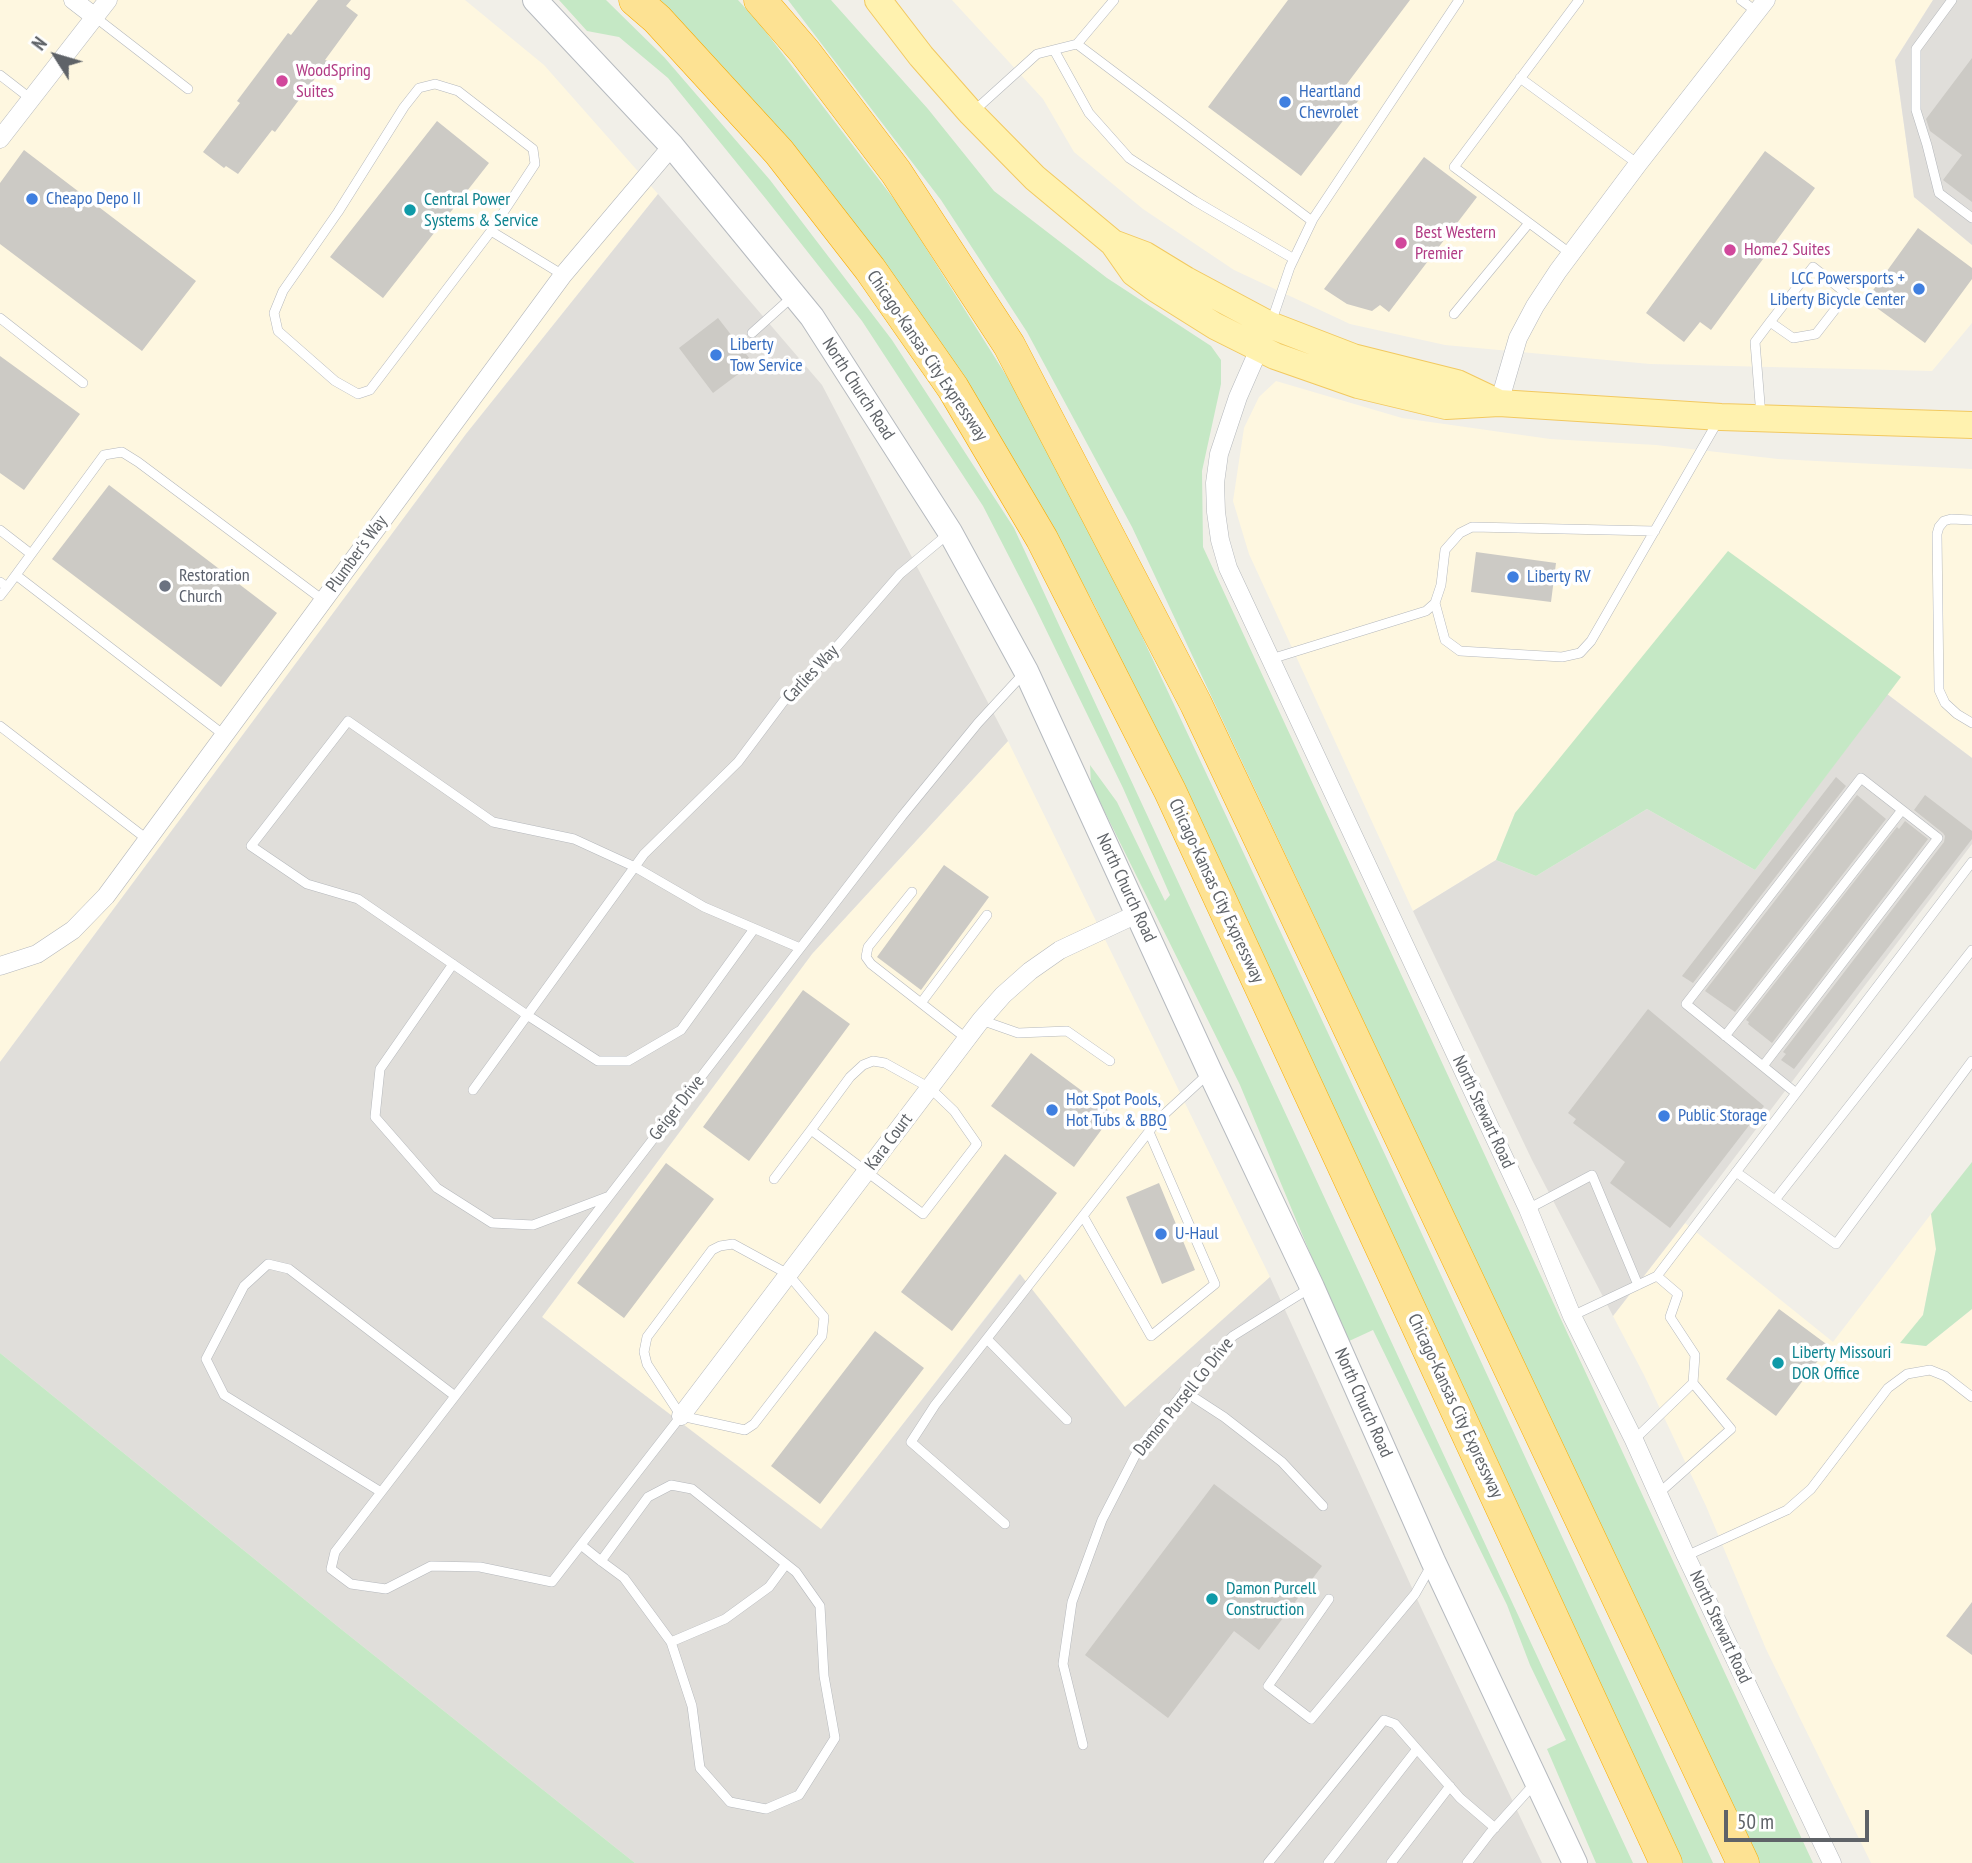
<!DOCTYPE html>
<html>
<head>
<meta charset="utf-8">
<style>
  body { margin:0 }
  #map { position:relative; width:1972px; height:1863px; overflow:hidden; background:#f1efe8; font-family:"PT Sans Narrow",sans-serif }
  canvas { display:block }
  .north { position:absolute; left:21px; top:21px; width:70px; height:70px; -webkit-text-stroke:5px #fff; paint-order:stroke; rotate:307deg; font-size:19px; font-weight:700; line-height:28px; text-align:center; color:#5f6368 }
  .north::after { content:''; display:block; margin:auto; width:24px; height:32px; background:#5f6368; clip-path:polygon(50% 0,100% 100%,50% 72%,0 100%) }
  .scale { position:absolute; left:1724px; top:1810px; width:145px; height:32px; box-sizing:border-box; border:4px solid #5f6368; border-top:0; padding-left:9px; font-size:21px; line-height:24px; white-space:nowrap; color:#5f6368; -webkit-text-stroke:5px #fff; paint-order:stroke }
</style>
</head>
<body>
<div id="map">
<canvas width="1972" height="1863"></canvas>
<div class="north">N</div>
<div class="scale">50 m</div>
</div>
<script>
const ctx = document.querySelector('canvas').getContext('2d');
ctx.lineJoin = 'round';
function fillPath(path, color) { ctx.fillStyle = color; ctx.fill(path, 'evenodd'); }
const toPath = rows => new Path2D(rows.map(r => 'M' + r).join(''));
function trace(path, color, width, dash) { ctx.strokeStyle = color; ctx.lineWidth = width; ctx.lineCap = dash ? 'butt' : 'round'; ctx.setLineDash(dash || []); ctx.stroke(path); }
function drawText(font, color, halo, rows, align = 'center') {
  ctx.font = font + ' "PT Sans Narrow",sans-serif'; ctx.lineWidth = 7; ctx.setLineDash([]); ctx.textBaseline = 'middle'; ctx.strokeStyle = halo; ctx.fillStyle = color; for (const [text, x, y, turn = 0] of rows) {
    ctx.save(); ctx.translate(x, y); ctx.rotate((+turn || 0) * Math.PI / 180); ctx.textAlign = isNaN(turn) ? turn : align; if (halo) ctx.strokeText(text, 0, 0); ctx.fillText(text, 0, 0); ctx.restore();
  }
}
const commercial = toPath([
  [0,0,465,0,544,65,658,194,466,434,0,1062],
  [952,0,1933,0,1895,60,1914,197,1972,245,1972,323,1932,371,1650,364,1445,345,1350,324,1234,270,1143,209,1074,152,1043,99],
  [1276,381,1402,418,1550,439,1656,445,1778,459,1972,469,1972,758,1887,694,1900,677,1515,813,1496,860,1413,911,1249,554,1233,501,1244,428,1259,397],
  [1008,741,1270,1277,1125,1408,1019,1274,821,1530,542,1317,812,954],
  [1931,1214,1936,1249,1923,1315,1901,1343,1926,1346,1972,1309,1972,1863,1871,1863,1766,1649,1706,1506,1644,1375,1613,1316,1685,1223,1833,1342]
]);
const industrial = toPath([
  [1933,0,1972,0,1972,245,1914,197,1895,60],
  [658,194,822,385,1008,741,812,954,542,1317,821,1529,1020,1274,1125,1407,1270,1277,1423,1612,1542,1863,635,1863,341,1629,0,1353,0,1062,466,434],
  [1887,694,1972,758,1972,844,1685,1223,1613,1316,1532,1160,1413,911,1496,860,1536,876,1647,809,1755,870]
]);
const green = toPath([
  [559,0,606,0,664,57,770,180,892,340,1014,528,1633,1863,1596,1863,1547,1749,1566,1740,1530,1665,1507,1605,1373,1330,1347,1342,1240,1085,1091,784,1090,765,1117,802,1165,901,1170,895,1123,788,1035,607,983,506,862,321,766,199,668,78,619,37,587,31],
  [656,0,738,0,759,23,900,207,1016,391,1086,517,1396,1178,1713,1863,1683,1863,1283,998,1095,606,1023,475,936,339,826,185],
  [788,0,831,0,928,109,994,191,1107,278,1211,346,1221,360,1221,384,1202,471,1203,547,1813,1863,1758,1863,1132,527,1027,332,941,200],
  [1728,551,1901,677,1755,870,1647,809,1536,876,1496,860,1515,813],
  [1972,1162,1972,1309,1926,1346,1900,1343,1923,1315,1936,1249,1931,1214],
  [0,1353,341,1629,635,1863,0,1863]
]);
const building = toPath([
  [318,0,351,0,346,6,358,15,325,60,328,61,275,132,272,130,238,174,226,166,224,168,203,152,240,103,237,101,288,33,291,35],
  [1288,0,1410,0,1346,85,1361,97,1301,176,1208,107],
  [1972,58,1972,202,1943,180,1962,155,1930,131,1926,119],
  [437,121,489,163,383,298,330,257],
  [24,150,196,281,142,351,0,244,0,183],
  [1765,151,1815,188,1711,330,1700,322,1684,342,1646,313],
  [1424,157,1477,197,1389,312,1380,305,1372,311,1347,304,1324,289],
  [1918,228,1972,268,1972,279,1925,343,1866,300],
  [718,318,753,363,713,393,679,348],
  [0,356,80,414,24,490,0,473],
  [109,485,277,613,221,687,52,559],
  [1476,552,1556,563,1551,602,1471,592],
  [1836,777,1846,786,1693,983,1682,976],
  [1857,795,1886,819,1735,1012,1705,991],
  [1925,795,1972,831,1972,839,1794,1069,1781,1060,1786,1054,1783,1052,1944,842,1945,836,1943,833,1914,810],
  [1905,821,1928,839,1772,1043,1748,1024,1749,1022,1746,1020,1897,827,1899,829],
  [944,865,989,897,921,990,877,957],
  [803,990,850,1024,749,1161,703,1127],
  [1648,1009,1764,1106,1670,1228,1610,1183,1625,1162,1573,1123,1576,1119,1568,1113],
  [1031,1053,1113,1114,1074,1167,991,1106],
  [1005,1154,1057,1193,952,1331,901,1292],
  [666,1163,714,1199,624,1318,577,1283],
  [1159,1183,1195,1270,1162,1284,1126,1197],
  [1779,1309,1829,1346,1776,1416,1726,1379],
  [875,1331,924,1368,820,1504,771,1466],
  [1214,1484,1322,1566,1259,1650,1234,1631,1168,1718,1085,1655],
  [1972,1602,1972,1655,1946,1636]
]);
const lane = toPath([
  [1741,0,1757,12],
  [1952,0,1916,49,1916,110,1927,145,1939,193,1972,218],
  [95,17,188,89],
  [1077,44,1312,221],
  [1054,50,1089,113,1129,158,1195,201,1294,259],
  [0,75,31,99],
  [1520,78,1638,164],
  [974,111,1037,54,1077,44,1114,0],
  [491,231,535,164,533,149,458,91,435,84,419,88,404,107,338,212,283,291,274,313,278,331,335,381,358,394,370,390,491,231,563,275],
  [1571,254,1454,167,1579,0],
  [1454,314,1529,223],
  [0,318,83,383],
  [1271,323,1290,267,1313,219,1459,0],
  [752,333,792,297],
  [1761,416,1755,342,1770,322,1813,267,1847,294,1816,334,1793,338,1770,322],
  [1972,520,1951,519,1944,521,1939,527,1937,534,1939,690,1945,703,1957,714,1972,723],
  [0,530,31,554],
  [16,575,224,735],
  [0,582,7,587,0,596],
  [7,587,104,455,122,452,138,462,323,600],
  [1435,603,1445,640,1460,651,1562,657,1580,653,1591,641,1718,421],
  [1271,659,1426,611,1435,603,1441,585,1445,550,1460,533,1472,527,1655,531],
  [0,726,148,840],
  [912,892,868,947,866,957,871,964,967,1039],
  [754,929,681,1030,628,1061,598,1061,527,1015,358,899,307,884,251,846,348,721,493,822,574,839,635,867,704,907,800,948],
  [453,964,380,1069,375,1117,437,1188,492,1223,533,1225,607,1197],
  [921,1003,987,915],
  [981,1020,1018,1033,1067,1031,1110,1061],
  [1725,1036,1902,810],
  [1763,1066,1938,838,1861,778,1686,1004,1796,1093],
  [473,1090,644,854,738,762,786,698,821,665,900,574,948,534],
  [1736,1172,1836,1244,1972,1061],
  [774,1179,811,1130,850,1077,863,1065,873,1061,885,1063,930,1088,954,1111,977,1144,923,1214,811,1130],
  [1775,1200,1972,950],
  [1528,1209,1592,1175,1638,1285],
  [1083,1216,1151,1336,1215,1284,1149,1132],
  [733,1244,788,1274,824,1317,822,1336,754,1424,745,1430,681,1416,647,1364,644,1352,647,1337,712,1250,720,1246,733,1244],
  [1657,1276,1678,1294,1670,1317,1695,1355,1693,1383,1731,1429,1658,1494],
  [1572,1316,1657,1276,1972,862],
  [987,1339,1067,1420],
  [1184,1391,1224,1417,1282,1462,1323,1506],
  [681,1416,552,1582,480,1567,431,1566,386,1589,351,1584,331,1569,335,1552,902,816,978,723,1025,672],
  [1634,1440,1693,1383],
  [381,1492,224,1395,206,1359,244,1286,268,1264,289,1269,455,1396],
  [1005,1524,911,1442,935,1405,1158,1120,1209,1073],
  [581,1545,601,1561,624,1578,671,1642,692,1706,700,1768,730,1802,766,1809,799,1795,835,1738,824,1676,820,1606,796,1572,692,1489,671,1485,648,1497,601,1561],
  [1686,1556,1787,1510,1811,1489,1888,1388,1907,1374,1930,1370,1945,1376,1972,1397],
  [1329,1599,1268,1686,1311,1719,1415,1594,1431,1566],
  [671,1642,725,1619,769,1587,786,1564],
  [1083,1745,1063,1664,1072,1602,1102,1520,1138,1450,1210,1359,1233,1336,1310,1288],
  [1268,1863,1384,1720,1395,1724,1460,1798,1495,1828],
  [1328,1863,1417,1749],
  [1391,1863,1450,1786],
  [1467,1863,1490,1833,1536,1782]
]);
const street = toPath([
  [73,0,95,17],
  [0,139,108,0],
  [1259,349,1238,397,1219,454,1215,483,1216,512,1220,540,1228,568,1528,1209,1572,1316,1634,1440,1686,1556,1832,1863],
  [1499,403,1518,338,1535,306,1558,271,1638,164,1766,0],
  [0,966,37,954,73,930,106,896,563,275,672,146],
  [681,1416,981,1020,1003,995,1030,971,1060,950,1137,914]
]);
const secondary = toPath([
  [535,0,672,146,812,317,950,532,1026,671,1210,1072,1312,1287,1433,1561,1575,1863]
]);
const primary = toPath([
  [878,0,921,56,971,113,1035,178,1113,243,1134,273,1156,289,1215,326,1275,356,1358,385,1446,406,1499,403,1721,417,1972,425],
  [1113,243,1145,255,1186,280,1270,325,1353,357,1457,383,1497,402]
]);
const highway = toPath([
  [635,0,657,19,779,152,870,269,953,388,1042,539,1170,791,1666,1863],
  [760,0,805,52,896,172,1009,345,1196,704,1743,1863]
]);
const markers = [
  [282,81,7,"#d1479c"],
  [1285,102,7,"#3f7fe0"],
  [32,199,7,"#3f7fe0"],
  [410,210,7,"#0f9aa8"],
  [1401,243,7,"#d1479c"],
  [1730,250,7,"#d1479c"],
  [1919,289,7,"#3f7fe0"],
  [716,355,7,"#3f7fe0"],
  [1513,577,7,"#3f7fe0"],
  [165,586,7,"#6b7280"],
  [1052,1110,7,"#3f7fe0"],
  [1664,1116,7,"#3f7fe0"],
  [1161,1234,7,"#3f7fe0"],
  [1778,1363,7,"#0f9aa8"],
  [1212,1599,7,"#0f9aa8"]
];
const hotelNames = [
  ["WoodSpring",296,71],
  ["Suites",296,92],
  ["Best Western",1415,233],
  ["Premier",1415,254],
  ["Home2 Suites",1744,250]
];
const shopNames = [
  ["Heartland",1299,92],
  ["Chevrolet",1299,113],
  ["Cheapo Depo II",46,199],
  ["LCC Powersports +",1905,279,"right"],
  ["Liberty Bicycle Center",1905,300,"right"],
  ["Liberty",730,345],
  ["Tow Service",730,366],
  ["Liberty RV",1527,577],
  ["Hot Spot Pools,",1066,1100],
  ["Hot Tubs & BBQ",1066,1121],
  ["Public Storage",1678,1116],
  ["U-Haul",1175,1234]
];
const cultureNames = [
  ["Central Power",424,200],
  ["Systems & Service",424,221],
  ["Liberty Missouri",1792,1353],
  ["DOR Office",1792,1374],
  ["Damon Purcell",1226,1589],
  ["Construction",1226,1610]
];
const streetNames = [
  ["Chicago-Kansas City Expressway",927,356,56],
  ["North Church Road",858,389,57],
  ["Plumber's Way",357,554,-54],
  ["Carlies Way",811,674,-47],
  ["North Church Road",1126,888,65],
  ["Chicago-Kansas City Expressway",1216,891,65],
  ["Geiger Drive",677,1108,-52],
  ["North Stewart Road",1483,1112,65],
  ["Kara Court",889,1142,-53],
  ["Damon Pursell Co Drive",1184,1397,-51],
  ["North Church Road",1363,1403,66],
  ["Chicago-Kansas City Expressway",1455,1406,65],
  ["North Stewart Road",1720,1627,65]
];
const worshipNames = [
  ["Restoration",179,576],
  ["Church",179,597]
];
fillPath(commercial, '#fef7e0');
fillPath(industrial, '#e0deda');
fillPath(green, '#c5e8c5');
fillPath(building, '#cccac5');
trace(lane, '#b5b8bc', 10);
trace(street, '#b5b8bc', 19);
trace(secondary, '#b6babf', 26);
trace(primary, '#f2c960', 28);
trace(highway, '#f9ab00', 33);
trace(lane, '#fff', 9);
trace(street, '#fff', 18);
trace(secondary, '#fff', 24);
trace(primary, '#fff2af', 26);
trace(highway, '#fde293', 32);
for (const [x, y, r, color] of markers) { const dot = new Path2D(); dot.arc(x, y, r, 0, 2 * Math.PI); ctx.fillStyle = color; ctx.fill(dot); trace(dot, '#fff', 2.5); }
drawText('18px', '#b23c85', '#fff', hotelNames, 'left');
drawText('18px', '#366cbe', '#fff', shopNames, 'left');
drawText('18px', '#0d838f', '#fff', cultureNames, 'left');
drawText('18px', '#5f6368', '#fff', streetNames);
drawText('18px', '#5b616d', '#fff', worshipNames, 'left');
</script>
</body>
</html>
